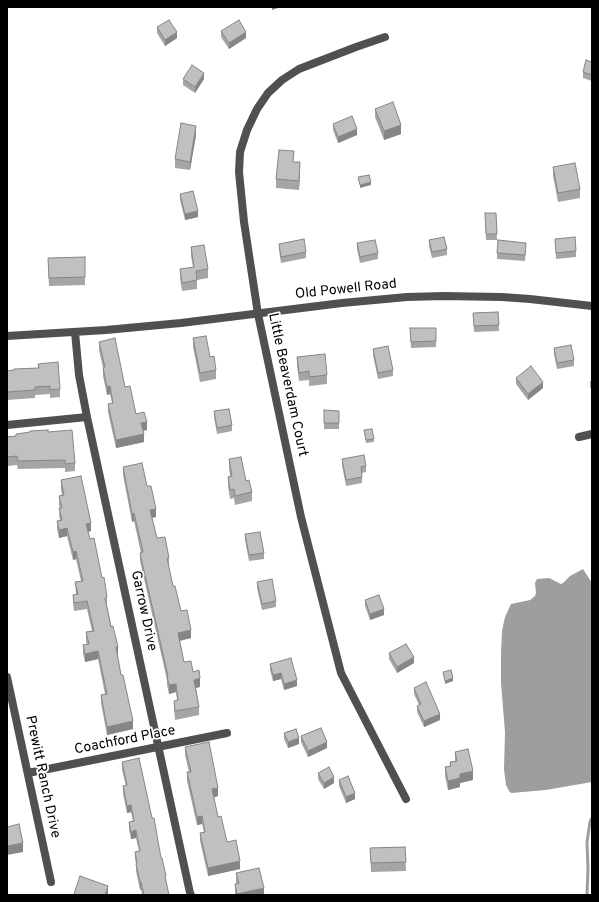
<!DOCTYPE html>
<html>
<head>
<meta charset="utf-8">
<style>
  body { margin:0 }
  #map { position:relative; width:599px; height:902px; overflow:hidden; background:#fff; font-family:Overpass,sans-serif }
  canvas { display:block }
  .frame { position:absolute; inset:0; border:8px solid #000; pointer-events:none }
</style>
</head>
<body>
<div id="map">
<canvas width="599" height="902"></canvas>
<div class="frame"></div>
</div>
<script>
const ctx = document.querySelector('canvas').getContext('2d');
ctx.lineJoin = 'round';
function fillPath(path, color) { ctx.fillStyle = color; ctx.fill(path, 'evenodd'); }
const toPath = rows => new Path2D(rows.map(r => 'M' + r).join(''));
function trace(path, color, width, dash) { ctx.strokeStyle = color; ctx.lineWidth = width; ctx.lineCap = dash ? 'butt' : 'round'; ctx.setLineDash(dash || []); ctx.stroke(path); }
function drawText(font, color, halo, rows, align = 'center') {
  ctx.font = font + ' Overpass,sans-serif'; ctx.lineWidth = 3.5; ctx.setLineDash([]); ctx.textBaseline = 'middle'; ctx.strokeStyle = halo; ctx.fillStyle = color; for (const [text, x, y, turn = 0] of rows) {
    ctx.save(); ctx.translate(x, y); ctx.rotate((+turn || 0) * Math.PI / 180); ctx.textAlign = isNaN(turn) ? turn : align; if (halo) ctx.strokeText(text, 0, 0); ctx.fillText(text, 0, 0); ctx.restore();
  }
}
const water = toPath([
  [583,569,592,583,592,782,546,790,511,793,509,791,506,785,504,769,505,732,501,683,501,653,502,631,505,617,511,604,530,600,535,596,536,593,535,583,537,579,549,578,561,584,563,583,570,576]
]);
const stream = toPath([
  [587,895,588,869,587,842,590,822,592,818]
]);
const minor = toPath([
  [385,37,356,47,299,69,282,80,268,93,257,109,247,130,240,152,239,172,244,222,258,314,301,517,341,673,406,799],
  [75,332,79,375,87,417,190,893,191,895],
  [7,336,106,330,181,323,342,303,407,297,443,296,502,297,530,299,592,306],
  [7,425,87,417],
  [579,437,592,434],
  [7,677,51,882],
  [28,773,227,733]
]);
const wall = toPath([
  [157,27,177,38,165,46,157,33],
  [221,31,246,38,229,49,221,37],
  [592,62,592,81,583,78,583,72],
  [183,79,204,79,195,93,183,85],
  [375,109,401,134,384,140,375,117],
  [333,124,357,135,338,143,333,130],
  [196,135,190,170,175,168,175,159],
  [553,167,580,189,580,198,558,202,553,176],
  [300,171,299,190,276,188,276,179],
  [180,194,198,217,185,220,180,200],
  [485,213,496,213,497,240,486,240],
  [555,239,576,251,576,257,556,259],
  [429,240,447,249,447,255,432,258,429,246],
  [357,243,378,253,378,259,360,263,357,249],
  [279,244,306,252,306,258,281,263,279,250],
  [191,247,208,269,208,278,197,280,197,289,182,291,180,278,180,269,193,267,191,256],
  [526,249,525,261,497,259,497,253],
  [85,257,85,285,49,286,48,267],
  [498,312,499,331,474,332,473,313],
  [410,328,436,328,436,347,411,348],
  [193,338,210,357,216,370,216,379,200,382,193,347],
  [99,342,125,387,136,414,147,430,143,431,144,442,116,448,108,412,108,404,112,403,110,394,107,395,103,376,103,368,99,350],
  [554,348,574,360,574,366,557,369,554,354],
  [373,349,393,370,393,376,378,379,373,355],
  [297,357,327,375,327,384,309,386,309,380,299,381,297,366],
  [38,364,60,389,60,397,50,398,50,394,35,395,35,398,7,400,7,371,38,368],
  [516,378,543,388,528,400,516,384],
  [590,381,592,381,592,391,590,387],
  [324,410,339,411,339,429,324,429],
  [214,411,232,425,232,431,217,434,214,417],
  [364,430,374,439,374,442,366,443],
  [48,432,75,463,75,471,65,472,65,468,18,469,17,465,7,466,7,437],
  [229,459,246,481,252,492,252,501,235,505,234,498,230,499,228,486,228,477,230,476,229,468],
  [342,459,366,466,366,472,362,473,362,483,346,486,342,465],
  [123,467,147,486,156,517,152,518,157,538,169,558,169,566,168,566,173,586,181,611,191,638,180,641,184,662,193,672,200,687,196,688,199,707,199,715,175,720,174,709,174,701,177,700,176,692,169,694,167,685,167,680,140,561,140,553,141,553,134,521,132,522,123,475],
  [61,480,91,531,88,532,90,539,102,578,107,597,107,606,118,655,117,655,133,729,107,735,101,703,101,695,105,694,98,659,85,662,83,653,83,645,87,644,86,641,86,632,92,631,87,609,74,611,73,603,73,595,76,595,75,582,81,581,76,559,73,560,67,536,59,538,57,529,57,521,60,520,59,516,60,508,59,505,59,496,62,496,61,489],
  [245,534,264,553,264,559,249,561,245,540],
  [257,582,276,601,276,607,262,610,257,588],
  [365,600,384,615,370,620,365,606],
  [389,653,414,663,397,673,389,659],
  [270,664,297,686,284,690,281,679,273,681,270,670],
  [414,688,440,720,424,727,417,712,417,706,419,705,414,694],
  [284,733,299,744,288,748,284,739],
  [301,736,327,748,308,757,301,742],
  [185,747,218,796,214,797,218,817,227,842,240,869,208,876,200,841,200,833,204,832,202,824,197,825,187,781,187,772,189,772,185,755],
  [455,752,473,780,460,783,460,787,448,790,445,776,445,767,450,766,450,762,455,761],
  [122,762,152,818,169,895,142,895,141,889,140,890,136,871,136,864,135,859,135,852,139,851,136,838,131,839,129,830,129,822,133,821,131,812,127,813,123,794,123,786,126,786,122,770],
  [318,773,334,783,324,789,318,779],
  [339,780,355,799,346,803,339,786],
  [405,847,406,871,371,872,370,848],
  [236,873,264,895,235,895,235,884,236,884]
]);
const shadedWall = toPath([
  [272,7,281,7,272,10],
  [177,32,177,38,165,46,165,40],
  [246,32,246,38,229,49,229,43],
  [204,73,204,79,195,93,195,87],
  [401,125,401,134,384,140,384,131],
  [196,126,196,135,190,170,190,162],
  [357,129,357,135,338,143,338,137],
  [300,162,300,171,299,190,299,181],
  [371,182,371,185,360,188,360,185],
  [198,211,198,217,185,220,185,214],
  [543,382,543,388,528,400,528,394],
  [110,386,110,394,107,395,107,387],
  [147,422,147,430,141,431,141,423],
  [144,434,144,442,116,448,116,440],
  [156,509,156,517,150,518,150,510],
  [134,513,134,521,132,522,132,514],
  [91,523,91,531,86,532,86,524],
  [67,528,67,536,59,538,59,530],
  [76,551,76,559,73,560,73,552],
  [384,609,384,615,370,620,370,614],
  [191,630,191,638,178,641,178,633],
  [116,647,118,647,118,655,116,655],
  [98,651,98,659,85,662,85,654],
  [414,657,414,663,397,673,397,667],
  [281,673,281,679,273,681,273,675],
  [200,678,200,687,194,688,194,680],
  [453,678,453,681,445,684,445,681],
  [297,680,297,686,284,690,284,684],
  [176,684,176,692,169,694,169,685],
  [440,714,440,720,424,727,424,721],
  [133,721,133,729,107,735,107,727],
  [299,738,299,744,288,748,288,742],
  [327,742,327,748,308,757,308,751],
  [473,771,473,780,460,783,460,787,448,790,448,781,460,774],
  [334,777,334,783,324,789,324,783],
  [218,788,218,796,212,798,212,789],
  [355,793,355,799,346,803,346,797],
  [131,805,131,812,127,813,127,806],
  [202,816,202,824,197,825,197,817],
  [136,830,136,838,131,839,131,832],
  [23,843,23,852,7,855,7,846],
  [240,861,240,869,208,876,208,868],
  [140,882,141,882,141,889,140,890],
  [108,886,108,895,105,895],
  [264,888,264,895,237,895,237,894]
]);
const building = toPath([
  [169,20,177,32,165,40,157,27,169,20],
  [239,20,246,32,229,43,221,31,239,20],
  [586,60,592,62,592,75,583,72,586,60],
  [192,65,204,73,195,87,183,79,192,65],
  [393,102,401,125,384,131,375,109,393,102],
  [352,116,357,129,338,137,333,124,352,116],
  [181,123,196,126,190,162,175,159,181,123],
  [279,150,294,151,293,162,300,162,299,181,276,179,279,150],
  [575,163,580,189,558,193,553,167,575,163],
  [369,175,371,182,360,185,358,177,369,175],
  [193,191,198,211,185,214,180,194,193,191],
  [485,213,496,213,497,234,486,234,485,213],
  [444,237,447,249,432,252,429,240,444,237],
  [575,237,576,251,556,253,555,239,575,237],
  [304,239,306,252,281,257,279,244,304,239],
  [375,240,378,253,360,257,357,243,375,240],
  [498,240,526,243,525,255,497,253,498,240],
  [204,245,208,269,196,271,197,280,182,283,180,269,194,267,191,247,204,245],
  [85,257,85,277,49,278,48,258,85,257],
  [498,312,499,325,474,326,473,313,498,312],
  [410,328,436,328,436,341,411,342,410,328],
  [206,336,210,357,214,356,216,370,200,373,193,338,206,336],
  [115,338,125,387,130,386,136,414,144,412,147,422,141,423,144,434,116,440,108,404,113,403,110,386,107,387,103,368,105,367,99,342,115,338],
  [571,345,574,360,557,363,554,348,571,345],
  [388,346,393,370,378,373,373,349,388,346],
  [325,354,327,375,309,377,309,371,299,373,297,357,325,354],
  [58,362,60,389,50,390,50,386,35,387,35,390,7,392,7,371,14,370,14,369,39,368,38,364,58,362],
  [531,366,543,382,528,394,516,378,531,366],
  [229,409,232,425,217,428,214,411,229,409],
  [324,410,339,411,339,423,324,423,324,410],
  [372,429,374,439,366,440,364,430,372,429],
  [48,430,48,432,72,430,75,463,65,464,65,460,18,461,17,456,7,457,7,437,16,436,16,434,30,432,30,431,48,430],
  [364,455,366,466,361,467,362,477,346,480,342,459,364,455],
  [241,457,246,481,249,480,252,492,235,496,234,489,230,490,228,477,232,476,229,459,241,457],
  [142,463,147,486,151,486,156,509,150,510,157,538,165,537,169,558,167,558,173,586,175,586,181,611,187,610,191,630,178,633,184,662,191,661,193,672,199,670,200,678,194,680,199,707,175,711,174,701,178,700,176,684,169,685,167,677,168,676,140,553,143,552,134,513,132,514,123,467,142,463],
  [81,476,91,523,86,524,90,539,94,538,102,578,104,577,107,597,105,598,111,627,113,626,118,647,116,647,121,675,123,675,133,721,107,727,101,695,107,694,98,651,85,654,83,645,89,644,86,632,94,631,87,601,74,603,73,595,78,594,75,582,83,581,76,551,73,552,67,528,59,530,57,521,62,520,59,508,62,508,59,496,64,495,61,480,81,476],
  [260,532,264,553,249,555,245,534,260,532],
  [272,579,276,601,262,604,257,582,272,579],
  [379,595,384,609,370,614,365,600,379,595],
  [406,644,414,657,397,667,389,653,406,644],
  [291,658,297,680,284,684,281,673,273,675,270,664,291,658],
  [451,670,453,678,445,681,443,672,451,670],
  [426,682,440,714,424,721,417,706,421,704,414,688,426,682],
  [321,728,327,742,308,751,301,736,321,728],
  [296,729,299,738,288,742,284,733,296,729],
  [209,742,218,788,212,789,218,817,221,816,227,842,236,840,240,861,208,868,200,833,205,832,202,816,197,817,187,772,191,772,185,747,209,742],
  [468,749,473,771,460,774,460,778,448,781,445,767,451,766,450,762,457,761,455,752,468,749],
  [139,758,152,818,154,818,161,858,162,858,166,876,165,876,169,895,144,895,141,882,140,882,136,864,137,863,135,852,140,851,136,830,131,832,129,822,134,821,131,805,127,806,123,786,127,785,122,762,139,758],
  [329,767,334,777,324,783,318,773,329,767],
  [348,776,355,793,346,797,339,780,348,776],
  [19,824,23,843,7,846,7,827,19,824],
  [405,847,406,862,371,863,370,848,405,847],
  [259,868,264,888,237,894,235,884,239,883,236,873,259,868],
  [80,876,108,886,105,895,75,895,74,894,80,876]
]);
const streetNames = [
  ["Old Powell Road",346,290,-6],
  ["Little Beaverdam Court",287,385,78],
  ["Garrow Drive",143,611,78],
  ["Coachford Place",125,741,-11],
  ["Prewitt Ranch Drive",42,777,78]
];
fillPath(water, '#9e9e9e');
trace(stream, '#9e9e9e', 3);
trace(minor, '#505050', 8);
fillPath(wall, '#a5a5a5');
fillPath(shadedWall, '#868686');
fillPath(building, '#c0c0c0');
trace(building, '#868686', 1);
drawText('14px', '#000', '#fff', streetNames);
</script>
</body>
</html>
